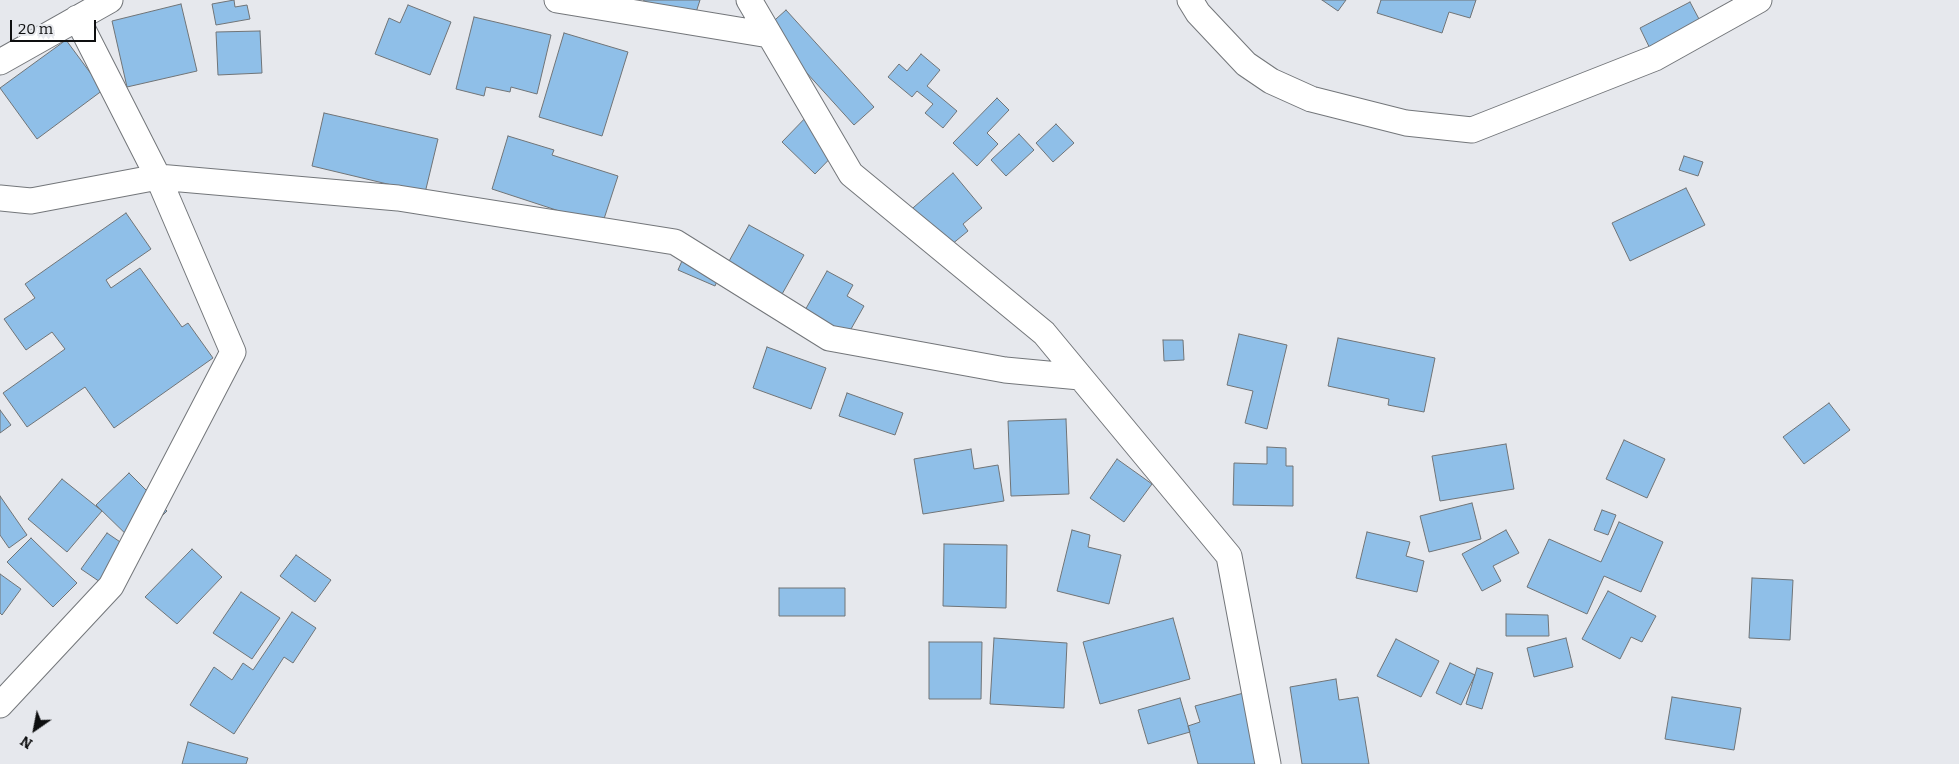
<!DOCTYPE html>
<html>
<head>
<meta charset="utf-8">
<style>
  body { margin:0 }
  #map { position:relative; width:1959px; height:764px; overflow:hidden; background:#e6e8ed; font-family:Bitter,serif }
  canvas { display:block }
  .north { position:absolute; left:10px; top:704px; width:50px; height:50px; -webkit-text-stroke:4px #e6e8ed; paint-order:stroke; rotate:213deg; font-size:14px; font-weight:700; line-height:20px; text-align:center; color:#0e0f10 }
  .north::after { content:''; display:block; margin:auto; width:18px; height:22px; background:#0e0f10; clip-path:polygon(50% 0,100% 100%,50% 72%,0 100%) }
  .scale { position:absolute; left:10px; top:20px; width:86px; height:22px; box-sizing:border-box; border:2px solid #0e0f10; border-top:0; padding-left:6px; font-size:15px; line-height:18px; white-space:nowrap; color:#0e0f10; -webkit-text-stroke:4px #e6e8ed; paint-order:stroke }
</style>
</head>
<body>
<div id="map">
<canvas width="1959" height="764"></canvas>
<div class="north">N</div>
<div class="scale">20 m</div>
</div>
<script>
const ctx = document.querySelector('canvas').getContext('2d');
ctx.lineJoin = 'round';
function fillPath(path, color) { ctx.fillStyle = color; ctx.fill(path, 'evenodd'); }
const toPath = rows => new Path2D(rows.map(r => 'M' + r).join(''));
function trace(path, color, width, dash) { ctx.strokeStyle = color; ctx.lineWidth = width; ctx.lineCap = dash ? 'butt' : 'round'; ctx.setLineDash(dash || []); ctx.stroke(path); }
const building = toPath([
  [234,0,235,7,247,5,250,19,216,25,212,4,234,0],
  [644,0,700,0,691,28,640,12,644,0],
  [1322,0,1346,0,1338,11,1322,0],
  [1381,0,1476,0,1470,18,1449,12,1442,33,1377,13,1381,0],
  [1690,2,1708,36,1657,63,1640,28,1690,2],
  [181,4,197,71,127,87,112,21,181,4],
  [408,5,451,22,430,75,375,54,389,18,400,23,408,5],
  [786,10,874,107,854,125,766,28,786,10],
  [474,17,551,35,537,94,511,87,510,92,486,87,484,96,456,89,474,17],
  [260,31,262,73,218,75,216,32,260,31],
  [564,33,628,52,602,136,539,117,564,33],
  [66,40,103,90,37,139,0,88,66,40],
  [921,54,940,70,927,86,957,111,943,128,925,113,933,104,917,91,912,97,888,77,899,64,907,71,921,54],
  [997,98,1009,110,987,133,998,144,977,166,953,143,997,98],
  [812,111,845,143,815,174,782,142,812,111],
  [324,113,438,139,425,193,312,166,324,113],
  [1056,124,1074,143,1053,162,1036,143,1056,124],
  [1019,134,1034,150,1006,176,991,160,1019,134],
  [508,136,554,150,552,155,618,176,602,225,492,189,508,136],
  [1684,156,1703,162,1698,176,1679,170,1684,156],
  [953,173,982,208,963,224,968,231,940,254,906,214,953,173],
  [1686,188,1705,225,1630,261,1612,223,1686,188],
  [126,213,151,249,106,280,111,288,140,268,182,327,188,323,213,358,114,428,85,387,27,427,3,393,65,349,52,332,26,350,4,319,35,298,25,284,126,213],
  [749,225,804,255,772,312,718,281,749,225],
  [685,254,722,270,715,286,678,270,685,254],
  [827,271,853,285,847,296,864,306,842,345,799,321,827,271],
  [1239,334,1287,345,1267,429,1245,423,1253,391,1227,385,1239,334],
  [1338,338,1435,358,1424,412,1388,405,1389,399,1328,386,1338,338],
  [1163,340,1183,340,1184,360,1164,361,1163,340],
  [767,347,826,368,811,409,753,388,767,347],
  [847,393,903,413,895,435,839,416,847,393],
  [1829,403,1850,430,1804,464,1783,437,1829,403],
  [0,410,11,425,0,433,0,410],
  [1066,419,1069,494,1011,496,1008,421,1066,419],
  [1624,440,1665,459,1647,498,1606,479,1624,440],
  [1506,444,1514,489,1440,501,1432,456,1506,444],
  [1267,447,1286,448,1286,466,1293,466,1293,506,1233,505,1234,463,1267,464,1267,447],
  [971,449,974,469,998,465,1004,501,923,514,914,459,971,449],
  [1117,459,1152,484,1124,522,1090,498,1117,459],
  [129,473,167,511,135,543,96,505,129,473],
  [62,479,102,511,67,552,28,519,62,479],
  [0,496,27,535,9,548,0,535,0,496],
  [1472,503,1481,539,1429,552,1420,516,1472,503],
  [1602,510,1616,515,1608,535,1594,530,1602,510],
  [1619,522,1663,542,1641,592,1604,576,1587,614,1527,587,1549,539,1601,562,1619,522],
  [1072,530,1090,535,1088,547,1121,555,1109,604,1057,591,1072,530],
  [1506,530,1519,553,1493,566,1501,581,1482,591,1462,554,1506,530],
  [1367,532,1410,542,1406,556,1424,561,1417,592,1356,578,1367,532],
  [107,533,132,550,106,586,81,569,107,533],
  [31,538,77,583,53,607,7,562,31,538],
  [944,544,1007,545,1006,608,943,606,944,544],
  [192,549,222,577,177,624,145,597,192,549],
  [296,555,331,580,315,602,280,576,296,555],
  [0,574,21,589,2,615,0,613,0,574],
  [1752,578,1793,580,1790,640,1749,638,1752,578],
  [779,588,845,588,845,616,779,616,779,588],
  [1608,591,1656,616,1642,642,1631,637,1620,659,1582,639,1608,591],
  [241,592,280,618,252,659,213,633,241,592],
  [292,612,316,628,293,663,284,657,234,734,190,705,214,667,232,680,243,663,253,670,292,612],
  [1506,614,1548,615,1549,636,1506,636,1506,614],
  [1173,618,1190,679,1100,704,1083,642,1173,618],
  [994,638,1067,643,1064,708,990,704,994,638],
  [1566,638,1573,667,1534,677,1527,648,1566,638],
  [1396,639,1439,661,1421,697,1377,676,1396,639],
  [929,642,982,642,981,699,929,699,929,642],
  [1450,663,1475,675,1461,705,1436,693,1450,663],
  [1477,668,1493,673,1482,709,1466,704,1477,668],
  [1336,679,1339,700,1358,697,1369,764,1302,764,1290,687,1336,679],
  [1251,691,1264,764,1198,764,1188,726,1200,722,1195,706,1251,691],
  [1672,697,1741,708,1734,750,1665,739,1672,697],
  [1180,698,1190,732,1148,744,1138,710,1180,698],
  [188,742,248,758,246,764,182,764,188,742]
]);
const minor = toPath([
  [557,0,769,35],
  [749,0,851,174,1044,333,1229,556,1268,764],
  [1190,0,1198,13,1246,64,1271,81,1311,99,1406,123,1472,130,1655,58,1759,0],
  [0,62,110,0],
  [0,198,31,201,158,177,398,198,675,242,829,338,1005,370,1080,377],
  [0,705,111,586,233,352,158,177,77,18]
]);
fillPath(building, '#8fbfe8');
trace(building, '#707477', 1);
trace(minor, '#73767a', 27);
trace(minor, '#fff', 25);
</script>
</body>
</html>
